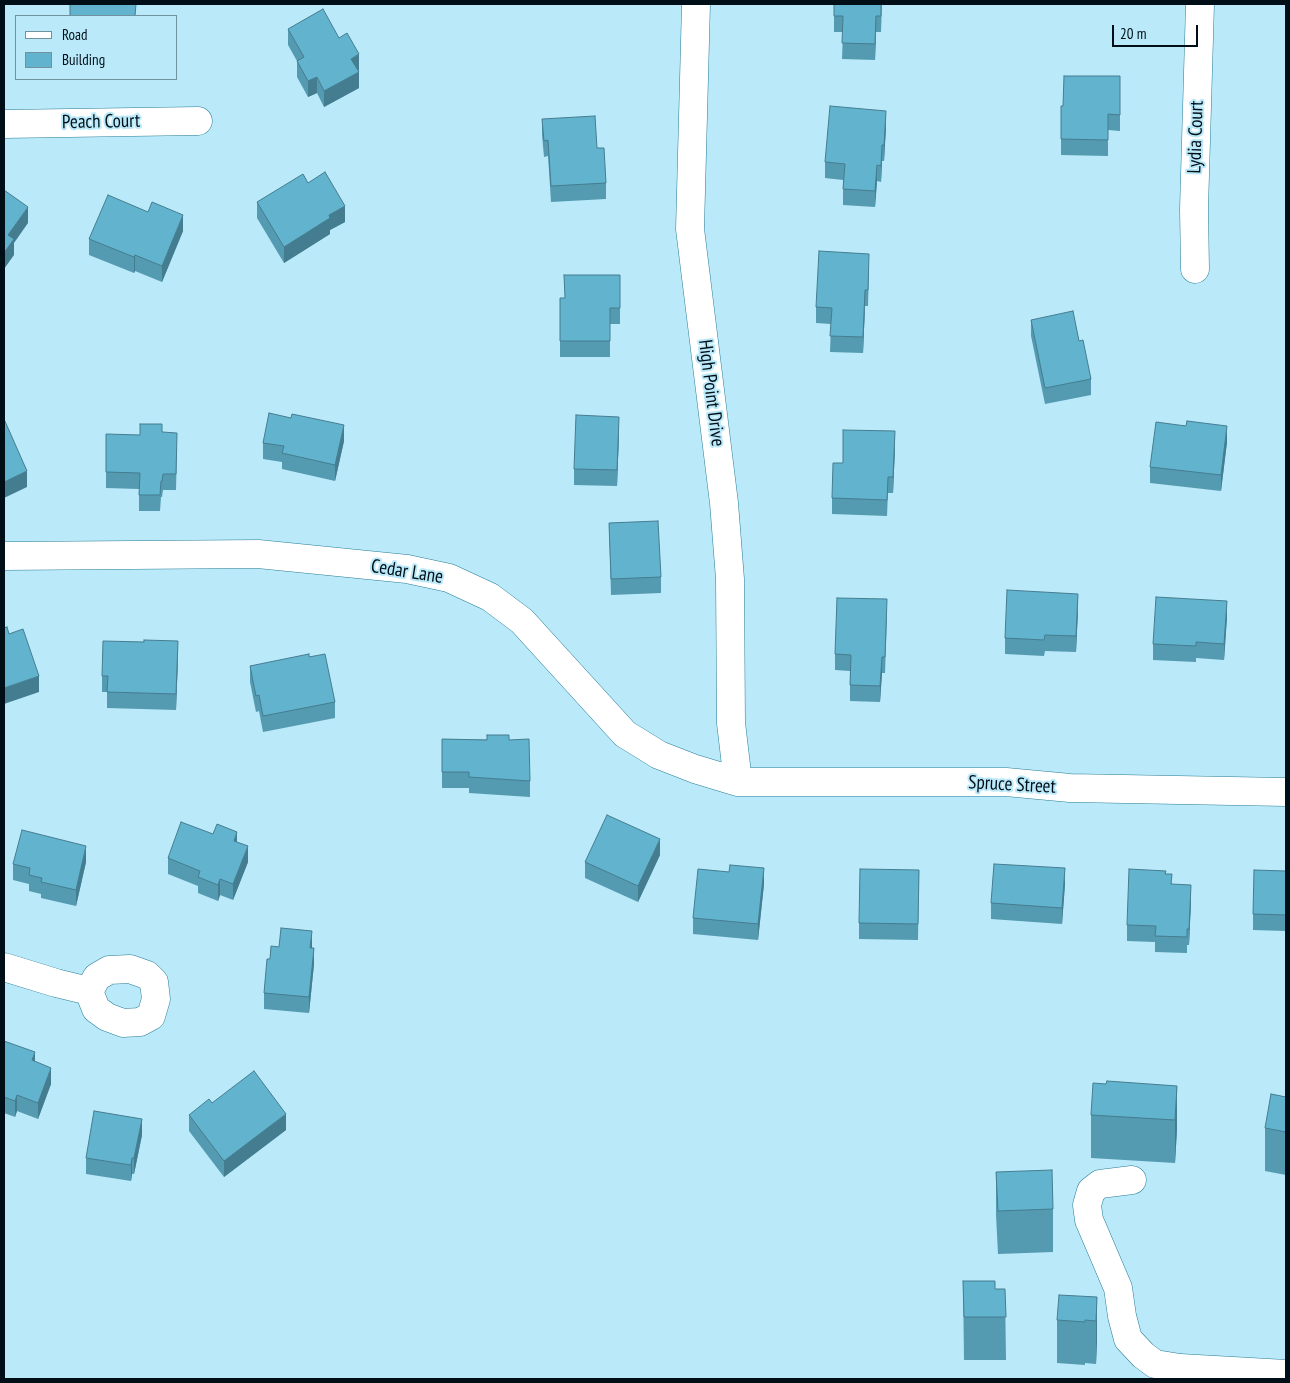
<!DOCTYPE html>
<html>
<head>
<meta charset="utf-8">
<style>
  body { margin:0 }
  #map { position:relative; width:1290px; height:1383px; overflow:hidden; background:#bae9f9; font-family:"PT Sans Narrow",sans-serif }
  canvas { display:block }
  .frame { position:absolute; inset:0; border:5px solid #000f17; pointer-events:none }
  .legend { position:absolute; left:15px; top:15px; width:162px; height:65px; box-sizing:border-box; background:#bae9f9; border:1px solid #70929f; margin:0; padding:6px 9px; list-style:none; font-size:15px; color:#000f17 }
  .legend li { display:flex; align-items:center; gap:10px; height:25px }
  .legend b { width:25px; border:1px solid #70929f }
  .scale { position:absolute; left:1112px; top:25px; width:86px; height:22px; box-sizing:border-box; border:2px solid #000f17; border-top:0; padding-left:6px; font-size:15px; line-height:18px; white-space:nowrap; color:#000f17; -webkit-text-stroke:4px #bae9f9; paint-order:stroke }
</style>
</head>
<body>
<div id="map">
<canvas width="1290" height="1383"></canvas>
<div class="frame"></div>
<ul class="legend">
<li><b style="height:6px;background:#fff"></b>Road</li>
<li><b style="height:14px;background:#62b3ce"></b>Building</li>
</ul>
<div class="scale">20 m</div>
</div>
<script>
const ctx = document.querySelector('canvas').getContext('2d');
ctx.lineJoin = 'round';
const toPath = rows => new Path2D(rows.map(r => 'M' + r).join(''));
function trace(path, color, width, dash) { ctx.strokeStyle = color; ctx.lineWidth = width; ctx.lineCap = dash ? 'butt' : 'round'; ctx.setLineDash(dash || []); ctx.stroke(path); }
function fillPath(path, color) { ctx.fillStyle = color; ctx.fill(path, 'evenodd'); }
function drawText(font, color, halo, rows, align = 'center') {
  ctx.font = font + ' "PT Sans Narrow",sans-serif'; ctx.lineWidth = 4; ctx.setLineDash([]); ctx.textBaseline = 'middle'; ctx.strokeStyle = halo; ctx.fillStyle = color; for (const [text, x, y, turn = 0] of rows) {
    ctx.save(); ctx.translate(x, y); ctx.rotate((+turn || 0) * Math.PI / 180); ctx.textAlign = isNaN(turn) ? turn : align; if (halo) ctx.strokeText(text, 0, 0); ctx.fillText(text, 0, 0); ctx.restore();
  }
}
const minor = toPath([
  [696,4,690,229,724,503,730,579,731,723,738,782],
  [4,124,198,121],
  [1195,269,1194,209,1200,4],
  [4,556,258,554,407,569,449,578,490,597,522,621,625,734,659,755,695,769,738,782,1006,782,1070,788,1286,792],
  [4,967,56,983,89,991],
  [130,969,147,975,154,982,156,999,151,1016,140,1022,123,1023,107,1017,96,1009,89,991,97,977,109,970,130,969],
  [1132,1180,1100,1184,1091,1191,1087,1205,1089,1220,1118,1288,1122,1316,1128,1339,1143,1355,1155,1364,1180,1368,1286,1374]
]);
const wall = toPath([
  [834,4,882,4,881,32,876,32,875,60,842,59,843,32,834,32],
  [288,29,359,70,358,71,359,88,324,107,317,93,308,97,297,77,297,61,288,45],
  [1120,76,1120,131,1108,130,1108,156,1061,155,1061,106,1063,106],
  [542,119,597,148,606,183,606,199,551,202,548,156,544,157,542,135],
  [886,127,884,161,882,161,881,182,877,181,875,207,843,205,843,180,825,178,825,162],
  [257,202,345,222,330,230,330,234,284,263,257,218],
  [183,231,162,282,135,271,134,273,89,255,89,239],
  [869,270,868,306,865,306,863,353,830,352,831,324,816,323,816,307],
  [620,275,620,324,610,324,610,357,560,357,560,298,565,298],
  [1031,320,1079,341,1091,379,1091,395,1045,404,1031,336],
  [162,432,177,449,176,490,163,490,162,497,161,497,160,511,139,511,139,489,106,488,106,472,140,435],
  [619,433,617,486,574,485,574,469],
  [344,441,335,481,282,469,282,462,263,459,263,443],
  [1227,442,1221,491,1150,483,1150,467],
  [895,447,893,493,888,493,887,516,832,514,832,498,843,463],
  [609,523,661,577,661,593,611,595],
  [1078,610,1076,652,1045,651,1044,656,1005,654,1005,638],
  [887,615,885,673,882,673,880,702,850,701,850,671,835,670,835,654],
  [1227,617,1224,660,1196,658,1196,662,1153,660,1153,644],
  [178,657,176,710,107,708,107,692,102,692,102,676],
  [309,657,335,702,335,718,263,732,259,711,256,712,250,682,250,666],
  [442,739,509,740,530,781,530,797,469,793,469,788,442,788],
  [213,834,237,842,248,862,233,900,220,895,218,901,198,893,198,886,168,874,168,858],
  [660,855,638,902,585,878,585,862],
  [86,862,76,906,41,898,41,894,29,891,29,884,13,880,13,864],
  [919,870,918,940,859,939,859,923],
  [1286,871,1286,931,1253,930,1253,914],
  [1166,874,1172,884,1191,901,1189,945,1187,945,1187,953,1155,952,1155,942,1127,941,1127,925],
  [764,884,758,940,693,934,693,918],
  [1065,884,1062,924,991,919,991,903],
  [279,947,312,948,314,964,309,1013,264,1009,264,993,270,959],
  [4,1041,35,1062,51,1084,38,1119,17,1111,15,1117,4,1113],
  [1106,1084,1177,1086,1177,1129,1175,1163,1091,1158,1091,1115],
  [1286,1097,1286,1175,1265,1171,1265,1128],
  [212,1103,286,1130,224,1177,189,1131,189,1115],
  [142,1135,134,1174,132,1174,131,1181,86,1174,86,1158],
  [996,1172,1053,1209,1053,1252,998,1254,996,1215],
  [963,1281,995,1289,1005,1289,1006,1360,964,1360],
  [1097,1297,1097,1340,1096,1364,1085,1363,1085,1365,1057,1363,1057,1320]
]);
const shadedWall = toPath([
  [876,16,876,32,875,60,875,44],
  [359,54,359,70,351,75,351,59],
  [359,72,359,88,324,107,324,91],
  [317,77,317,93,308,97,308,81],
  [886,111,886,127,884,161,884,145],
  [882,145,882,161,881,182,881,166],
  [877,165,877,181,875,207,875,191],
  [345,206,345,222,330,230,330,234,284,263,284,247,329,215],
  [28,207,28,223,14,243,14,255,4,269,4,253,8,235],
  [183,215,183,231,162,282,162,266],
  [135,255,135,271,134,273,134,257],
  [865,290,865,306,863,353,863,337],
  [619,417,619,433,617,486,617,470],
  [344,425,344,441,335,481,335,465],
  [1227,426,1227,442,1221,491,1221,475],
  [895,431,895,447,893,493,893,477],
  [27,471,27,487,4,498,4,482],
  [1078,594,1078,610,1076,652,1076,636],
  [1227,601,1227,617,1224,660,1224,644],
  [178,641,178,657,176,710,176,694],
  [882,657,882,673,880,702,880,686],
  [39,676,39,692,4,704,4,688],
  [237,832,237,848,234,841],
  [660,839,660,855,638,902,638,886],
  [86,846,86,862,76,906,76,890],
  [248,846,248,862,233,900,233,884],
  [764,868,764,884,758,940,758,924],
  [1065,868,1065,884,1062,924,1062,908],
  [220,879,220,895,218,901,218,885],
  [1191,885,1191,901,1189,945,1189,929],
  [312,931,312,947,310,964,310,948],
  [314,948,314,964,309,1013,309,997],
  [35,1052,35,1068,32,1060],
  [51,1068,51,1084,38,1119,38,1103],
  [1177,1086,1177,1129,1175,1163,1175,1120],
  [17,1095,17,1111,15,1117,15,1101],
  [286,1114,286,1130,224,1177,224,1161],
  [142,1119,142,1135,134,1174,134,1158],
  [132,1158,132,1174,131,1181,131,1165],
  [1097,1297,1097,1340,1096,1364,1096,1321]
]);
const building = toPath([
  [70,4,136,4,135,16,70,16,70,4],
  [834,4,881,4,881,16,876,16,875,44,842,43,843,16,834,16,834,4],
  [323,9,339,38,347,33,359,54,351,59,359,72,324,91,317,77,308,81,297,61,304,57,288,29,323,9],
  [1064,76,1120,76,1120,115,1108,114,1108,140,1061,139,1061,106,1063,106,1064,76],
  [830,106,886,111,884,145,882,145,881,166,877,165,875,191,843,189,845,164,825,162,830,106],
  [595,116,597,148,604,148,606,183,551,186,548,140,544,141,542,119,595,116],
  [325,172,345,206,329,215,330,218,284,247,257,202,303,174,308,183,325,172],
  [4,190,28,207,8,235,14,239,4,253,4,190],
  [108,195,148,212,152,202,183,215,162,266,135,255,134,257,89,239,108,195],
  [819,251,869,254,868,290,865,290,863,337,830,336,832,308,816,307,819,251],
  [564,275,620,275,620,308,610,308,610,341,560,341,560,298,565,298,564,275],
  [1073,311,1079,341,1083,340,1091,379,1045,388,1031,320,1073,311],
  [269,413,291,418,292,414,344,425,335,465,282,453,284,446,263,443,269,413],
  [576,415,619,417,617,470,574,469,576,415],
  [4,419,27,471,4,482,4,419],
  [1187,421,1227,426,1221,475,1150,467,1156,422,1186,426,1187,421],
  [140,424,162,424,162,432,177,433,176,474,163,474,162,481,161,481,160,495,139,495,140,473,106,472,106,434,140,435,140,424],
  [843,430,895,431,893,477,888,477,887,500,832,498,833,463,843,463,843,430],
  [658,521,661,577,611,579,609,523,658,521],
  [1007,590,1078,594,1076,636,1045,635,1044,640,1005,638,1007,590],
  [1156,597,1227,601,1224,644,1196,642,1196,646,1153,644,1156,597],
  [837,598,887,599,885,657,882,657,880,686,850,685,851,655,835,654,837,598],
  [7,627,9,634,23,629,39,676,4,688,4,628,7,627],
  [144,640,178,641,176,694,107,692,108,676,102,676,103,641,144,642,144,640],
  [309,654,309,657,325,654,335,702,263,716,259,695,256,696,250,666,309,654],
  [487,735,509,735,509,740,529,739,530,781,469,777,469,772,442,772,442,739,487,740,487,735],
  [607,815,660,839,638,886,585,862,607,815],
  [181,822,213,834,217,824,237,832,234,841,248,846,233,884,220,879,218,885,198,877,200,871,168,858,181,822],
  [22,830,86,846,76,890,41,882,42,878,29,875,30,868,13,864,22,830],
  [994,864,1065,868,1062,908,991,903,994,864],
  [730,865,764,868,758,924,693,918,698,869,729,872,730,865],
  [860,869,919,870,918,924,859,923,860,869],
  [1129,869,1166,871,1165,874,1172,874,1171,884,1191,885,1189,929,1187,929,1187,937,1155,936,1156,926,1127,925,1129,869],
  [1254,870,1286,871,1286,915,1253,914,1254,870],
  [281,928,312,931,310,948,314,948,309,997,264,993,267,959,270,959,271,946,279,947,281,928],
  [4,1041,35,1052,32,1060,51,1068,38,1103,17,1095,15,1101,4,1097,4,1041],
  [254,1071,286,1114,224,1161,189,1115,209,1099,212,1103,254,1071],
  [1107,1081,1177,1086,1175,1120,1091,1115,1093,1083,1106,1084,1107,1081],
  [1271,1094,1286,1097,1286,1132,1265,1128,1271,1094],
  [94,1111,142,1119,134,1158,132,1158,131,1165,86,1158,94,1111],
  [1052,1170,1053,1209,998,1211,996,1172,1052,1170],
  [963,1281,995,1281,995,1289,1005,1289,1006,1317,964,1317,963,1281],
  [1059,1295,1097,1297,1096,1321,1085,1320,1085,1322,1057,1320,1059,1295]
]);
const streetNames = [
  ["Peach Court",101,122,-1],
  ["Lydia Court",1196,137,-88],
  ["High Point Drive",711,393,83],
  ["Cedar Lane",407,572,9],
  ["Spruce Street",1012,785,3]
];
trace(minor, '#297e97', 29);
trace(minor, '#fff', 28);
fillPath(wall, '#549ab1');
fillPath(shadedWall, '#457d90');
fillPath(building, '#62b3ce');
trace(building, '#457d90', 1);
drawText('19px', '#000f17', '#bae9f9', streetNames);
</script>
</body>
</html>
